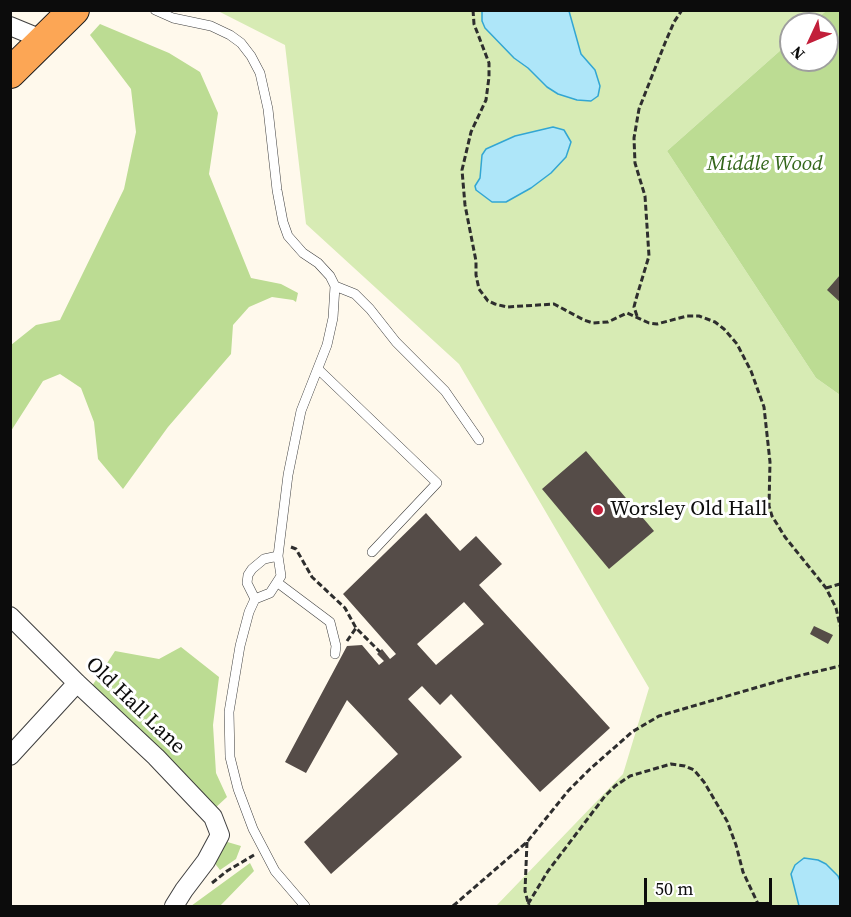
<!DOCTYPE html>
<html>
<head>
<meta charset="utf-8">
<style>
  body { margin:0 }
  #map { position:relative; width:851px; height:917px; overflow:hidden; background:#fff9ec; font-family:"Source Serif 4",serif }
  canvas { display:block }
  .frame { position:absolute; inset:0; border:12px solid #0c0c0c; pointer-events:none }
  .north { position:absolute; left:779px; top:12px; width:60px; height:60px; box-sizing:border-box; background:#fff; border:2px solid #9e9e9e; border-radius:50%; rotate:226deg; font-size:16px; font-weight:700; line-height:24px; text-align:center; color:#0c0c0c }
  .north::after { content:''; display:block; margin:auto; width:21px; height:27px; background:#c21f3a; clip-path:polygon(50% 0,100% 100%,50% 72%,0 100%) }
  .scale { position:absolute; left:644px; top:878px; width:128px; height:27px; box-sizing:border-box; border:3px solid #0c0c0c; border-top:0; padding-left:8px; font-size:18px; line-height:21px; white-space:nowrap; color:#0c0c0c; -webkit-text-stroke:4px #fff; paint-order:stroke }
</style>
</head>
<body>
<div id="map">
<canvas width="851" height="917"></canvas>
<div class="frame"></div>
<div class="north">N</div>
<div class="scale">50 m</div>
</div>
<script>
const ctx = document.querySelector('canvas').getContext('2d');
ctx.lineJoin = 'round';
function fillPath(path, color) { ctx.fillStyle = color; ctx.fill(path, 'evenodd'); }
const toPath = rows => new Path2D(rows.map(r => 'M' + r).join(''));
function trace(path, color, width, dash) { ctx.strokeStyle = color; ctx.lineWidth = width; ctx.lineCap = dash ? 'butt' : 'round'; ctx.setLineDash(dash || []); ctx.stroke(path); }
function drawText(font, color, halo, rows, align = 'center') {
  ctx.font = font + ' "Source Serif 4",serif'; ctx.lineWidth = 6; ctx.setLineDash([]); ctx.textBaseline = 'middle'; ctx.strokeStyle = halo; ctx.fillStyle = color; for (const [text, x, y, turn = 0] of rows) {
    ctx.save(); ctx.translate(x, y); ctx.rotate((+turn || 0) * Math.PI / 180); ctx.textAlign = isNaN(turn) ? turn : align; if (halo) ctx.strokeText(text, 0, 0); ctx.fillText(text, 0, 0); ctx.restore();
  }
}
const green = toPath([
  [218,11,826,11,811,24,791,24,791,41,667,151,816,378,840,395,840,906,496,906,623,774,649,688,459,364,306,224,285,45]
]);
const forest = toPath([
  [826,11,840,11,840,395,816,378,667,151,791,41,791,60,827,60,827,24,811,24],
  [100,24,169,53,200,72,218,113,209,174,251,278,281,284,298,293,296,302,293,300,272,297,249,307,233,325,231,354,168,427,123,489,98,459,94,422,81,388,60,374,43,381,11,431,11,345,36,325,60,320,124,189,136,132,131,89,90,35],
  [181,647,219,677,213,725,216,773,227,797,214,809,92,686,115,651,159,659],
  [224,841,241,846,236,859,220,870,213,861],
  [250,863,254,871,220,906,191,906]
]);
const water = toPath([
  [482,11,569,11,581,54,595,70,600,86,598,96,591,101,577,100,558,94,547,87,528,68,514,58,485,28,482,21,482,11],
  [553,127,564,130,571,142,566,157,551,173,531,188,506,202,492,202,476,190,475,186,480,178,482,155,486,149,515,136,553,127],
  [804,858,818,860,826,864,838,876,840,881,840,906,799,906,791,874,795,865,804,858]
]);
const building = toPath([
  [840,275,840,302,827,290],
  [586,451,654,531,609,569,542,489],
  [426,513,460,551,476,536,502,564,479,585,610,728,540,792,451,694,440,705,422,686,408,699,462,757,331,874,304,842,398,754,347,700,306,773,285,762,347,646,362,645,379,665,384,661,377,654,382,649,390,659,396,654,343,594],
  [464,602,484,624,436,665,417,644],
  [814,626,833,635,828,644,810,634]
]);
const path = toPath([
  [473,10,474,24,489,63,489,77,486,100,471,132,462,170,465,205,476,261,476,275,479,289,488,301,495,304,507,307,554,304,584,320,593,323,608,322,627,313,649,323,657,324,687,316,699,316,715,322,724,329,737,344,751,371,764,407,770,462,769,506,772,516,785,537,826,588,836,608,840,626],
  [637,316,634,307,636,299,649,256,645,196,635,163,634,138,639,109,665,43,674,22,682,10],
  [291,547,296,549,312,577,345,608,356,628],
  [826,588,840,584],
  [347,641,356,628,380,652],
  [527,842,525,891,529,906],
  [212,883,227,871,254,855],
  [528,904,548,871,605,796,615,786,630,776,671,764,685,766,694,770,704,782,727,821,736,845,743,872,759,906],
  [453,906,527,842,568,791,590,769,632,732,659,716,789,678,840,666]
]);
const service = toPath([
  [155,10,173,18,211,26,230,35,241,43,251,56,260,73,268,109,277,190,283,222,288,236,303,253,318,263,330,276,335,286,333,318,327,345,301,411,288,475,278,556,281,576,270,593,255,599,249,612,240,646,229,712,230,757,238,789,253,829,275,871,305,906],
  [335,286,355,294,370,309,396,342,445,391,479,440],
  [318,369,437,483,372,552],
  [278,583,330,622,336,646,335,654],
  [255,599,247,583,248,575,252,569,264,559,278,556]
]);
const minor = toPath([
  [10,26,44,40],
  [10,616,77,683,156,757,213,817,220,835,206,861,184,890,174,906],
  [10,756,77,683]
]);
const trunk = toPath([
  [10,73,74,10]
]);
const markers = [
  [598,510,6,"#c21f3a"]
];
const parkNames = [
  ["Middle Wood",765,165]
];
const poiNames = [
  ["Worsley Old Hall",610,510]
];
const streetNames = [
  ["Old Hall Lane",135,706,44]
];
fillPath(green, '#d7ebb4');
fillPath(forest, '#bcdc93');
fillPath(water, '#aee6f9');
trace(water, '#32a6d3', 1.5);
fillPath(building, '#554c48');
trace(service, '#3f3f3f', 10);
trace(minor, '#3f3f3f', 20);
trace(trunk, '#1d1d1d', 32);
trace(path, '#2e2e2e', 3, [6, 3]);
trace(service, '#fff', 9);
trace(minor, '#fff', 18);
trace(trunk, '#fca655', 30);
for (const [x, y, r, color] of markers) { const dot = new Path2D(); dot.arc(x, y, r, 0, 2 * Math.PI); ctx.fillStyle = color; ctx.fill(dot); trace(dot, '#fff', 2); }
drawText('italic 21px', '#33661a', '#fff', parkNames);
drawText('21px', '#0c0c0c', '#fff', poiNames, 'left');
drawText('21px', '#0c0c0c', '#fff', streetNames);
</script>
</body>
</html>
